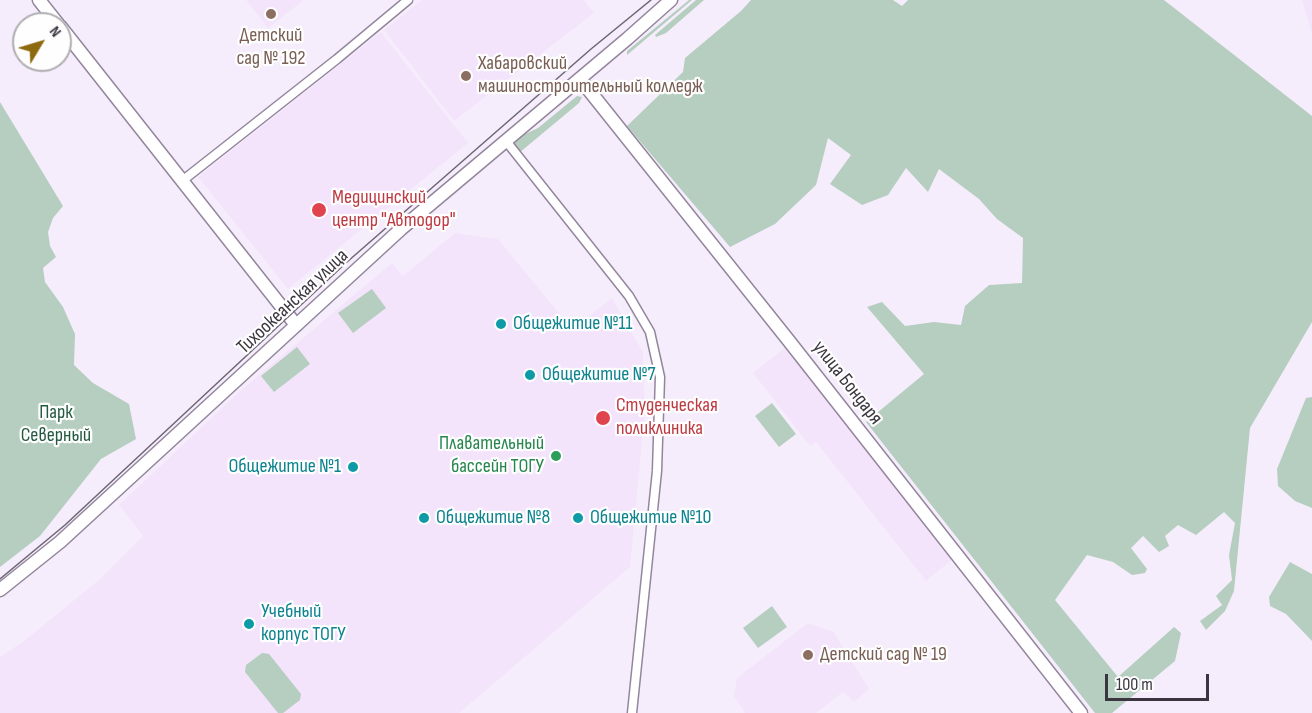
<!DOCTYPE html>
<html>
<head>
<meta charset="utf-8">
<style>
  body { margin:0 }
  #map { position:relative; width:1312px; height:713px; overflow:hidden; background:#f6edfc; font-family:"Sofia Sans Condensed",sans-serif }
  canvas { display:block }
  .north { position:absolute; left:12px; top:12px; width:60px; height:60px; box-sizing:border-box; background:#fefefe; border:2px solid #b0aeb2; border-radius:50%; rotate:52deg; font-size:16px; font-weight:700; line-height:24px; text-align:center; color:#3b353f }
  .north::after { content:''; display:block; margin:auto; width:21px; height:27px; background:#8e6a0e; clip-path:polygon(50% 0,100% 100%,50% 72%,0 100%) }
  .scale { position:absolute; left:1105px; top:674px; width:104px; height:27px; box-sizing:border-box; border:3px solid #3b353f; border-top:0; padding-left:8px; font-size:18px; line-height:21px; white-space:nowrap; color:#3b353f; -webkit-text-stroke:4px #fefefe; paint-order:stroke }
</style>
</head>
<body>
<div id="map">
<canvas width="1312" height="713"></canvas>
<div class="north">N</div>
<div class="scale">100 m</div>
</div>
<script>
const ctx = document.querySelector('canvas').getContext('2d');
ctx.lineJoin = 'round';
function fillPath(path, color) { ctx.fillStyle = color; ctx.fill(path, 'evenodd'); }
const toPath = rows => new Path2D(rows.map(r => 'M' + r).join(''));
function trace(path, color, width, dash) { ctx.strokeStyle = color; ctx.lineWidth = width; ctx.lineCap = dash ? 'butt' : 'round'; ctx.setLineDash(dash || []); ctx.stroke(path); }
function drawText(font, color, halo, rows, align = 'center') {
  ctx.font = font + ' "Sofia Sans Condensed",sans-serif'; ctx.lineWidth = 4.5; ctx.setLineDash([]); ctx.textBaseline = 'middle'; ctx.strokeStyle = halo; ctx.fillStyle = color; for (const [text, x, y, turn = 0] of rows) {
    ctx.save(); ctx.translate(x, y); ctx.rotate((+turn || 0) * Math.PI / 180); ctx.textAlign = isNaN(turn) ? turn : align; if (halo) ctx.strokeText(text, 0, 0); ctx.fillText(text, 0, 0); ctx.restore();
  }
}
const built = toPath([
  [246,0,304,0,268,28],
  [422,0,584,0,594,13,454,121,384,30],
  [1302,0,1312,0,1312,33],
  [381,32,468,143,288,289,198,177],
  [455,233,498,239,572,329,612,298,643,352,645,408,630,567,459,713,0,713,0,657,24,641,100,579,143,536,119,505,239,392,392,263,403,276],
  [787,346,955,557,926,581,816,442,810,446,753,373],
  [808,623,834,632,869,689,854,702,843,692,816,713,745,713,734,696,737,678]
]);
const green = toPath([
  [689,0,692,0,627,55,627,51],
  [696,0,704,0,666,33,656,37,655,35],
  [751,0,893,0,902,6,908,0,1164,0,1312,116,1312,322,1250,428,1234,591,1225,611,1206,630,1200,621,1222,605,1216,596,1232,580,1229,555,1235,523,1224,512,1196,535,1178,525,1165,536,1169,546,1159,552,1143,536,1131,548,1147,569,1145,573,1132,575,1113,562,1087,555,1055,600,1118,677,1174,627,1181,633,1175,661,1112,713,1095,713,866,422,924,374,867,307,882,302,905,326,934,322,961,325,965,306,989,285,1022,283,1023,238,997,219,979,199,939,169,928,192,906,168,888,195,862,205,830,184,851,155,828,138,816,185,775,224,730,247,627,126,683,72,685,58,741,11],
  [577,96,582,97,579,103,519,153,515,146,515,142,521,136,538,128],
  [0,102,63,206,53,218,48,232,50,246,56,257,43,268,45,282,63,307,75,334,74,365,93,383,129,404,136,439,101,459,40,536,0,567],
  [372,289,386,308,353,333,338,313],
  [297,347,310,364,274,392,261,376],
  [1312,397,1312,508,1295,501,1278,486,1277,469,1306,398],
  [772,403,796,434,779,447,755,416],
  [1290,562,1312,574,1312,641,1286,614,1270,606,1269,597],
  [772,606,787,627,758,648,743,628],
  [262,653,269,654,301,694,300,700,283,713,278,713,245,672,246,665]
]);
const minor = toPath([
  [506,141,629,296,650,332,660,377,657,471,632,713],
  [182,181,337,59,408,0]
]);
const secondary = toPath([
  [39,0,58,24],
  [60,26,296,325],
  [580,79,789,341,1081,713]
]);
const primary = toPath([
  [0,590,60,542,401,229,627,39,671,0]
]);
const tram = toPath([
  [0,579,65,525,347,262,591,49,651,0]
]);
const markers = [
  [271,14,6,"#8d6e63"],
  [466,76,6,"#8d6e63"],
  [319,210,8,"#e0444e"],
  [501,324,6,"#0f9aa8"],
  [530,375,6,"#0f9aa8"],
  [603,418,8,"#e0444e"],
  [556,456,6,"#2e9e5b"],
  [353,467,6,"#0f9aa8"],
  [424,518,6,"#0f9aa8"],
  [578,518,6,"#0f9aa8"],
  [249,624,6,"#0f9aa8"],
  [808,655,6,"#8d6e63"]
];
const educationNames = [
  ["Детский",271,36,"center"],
  ["сад № 192",271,59,"center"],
  ["Хабаровский",478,64],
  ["машиностроительный колледж",478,87],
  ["Детский сад № 19",820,655]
];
const healthNames = [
  ["Медицинский",332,198],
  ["центр \"Автодор\"",332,221],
  ["Студенческая",616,406],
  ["поликлиника",616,429]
];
const streetNames = [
  ["Тихоокеанская улица",293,302,-43],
  ["улица Бондаря",847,383,52]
];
const cultureNames = [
  ["Общежитие №11",513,324],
  ["Общежитие №7",542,375],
  ["Общежитие №1",341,467,"right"],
  ["Общежитие №8",436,518],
  ["Общежитие №10",590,518],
  ["Учебный",261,612],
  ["корпус ТОГУ",261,635]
];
const parkNames = [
  ["Парк",56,413],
  ["Северный",56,436]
];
const leisureNames = [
  ["Плавательный",544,444],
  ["бассейн ТОГУ",544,467]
];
fillPath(built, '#f3e4fc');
fillPath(green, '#b5cebf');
trace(minor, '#93869c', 11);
trace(secondary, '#93869c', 15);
trace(primary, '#93869c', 15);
trace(minor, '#fff', 8);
trace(secondary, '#fff', 12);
trace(primary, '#fff', 12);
trace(tram, '#6d6672', 1.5);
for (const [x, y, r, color] of markers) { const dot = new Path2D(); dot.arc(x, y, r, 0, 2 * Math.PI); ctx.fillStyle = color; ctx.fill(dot); trace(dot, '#fefefe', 2); }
drawText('20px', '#785e54', '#fefefe', educationNames, 'left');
drawText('20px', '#be3a42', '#fefefe', healthNames, 'left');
drawText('20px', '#3b353f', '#fefefe', streetNames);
drawText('20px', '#0d838f', '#fefefe', cultureNames, 'left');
drawText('20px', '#235a3f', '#fefefe', parkNames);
drawText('20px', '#27864d', '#fefefe', leisureNames, 'right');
</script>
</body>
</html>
